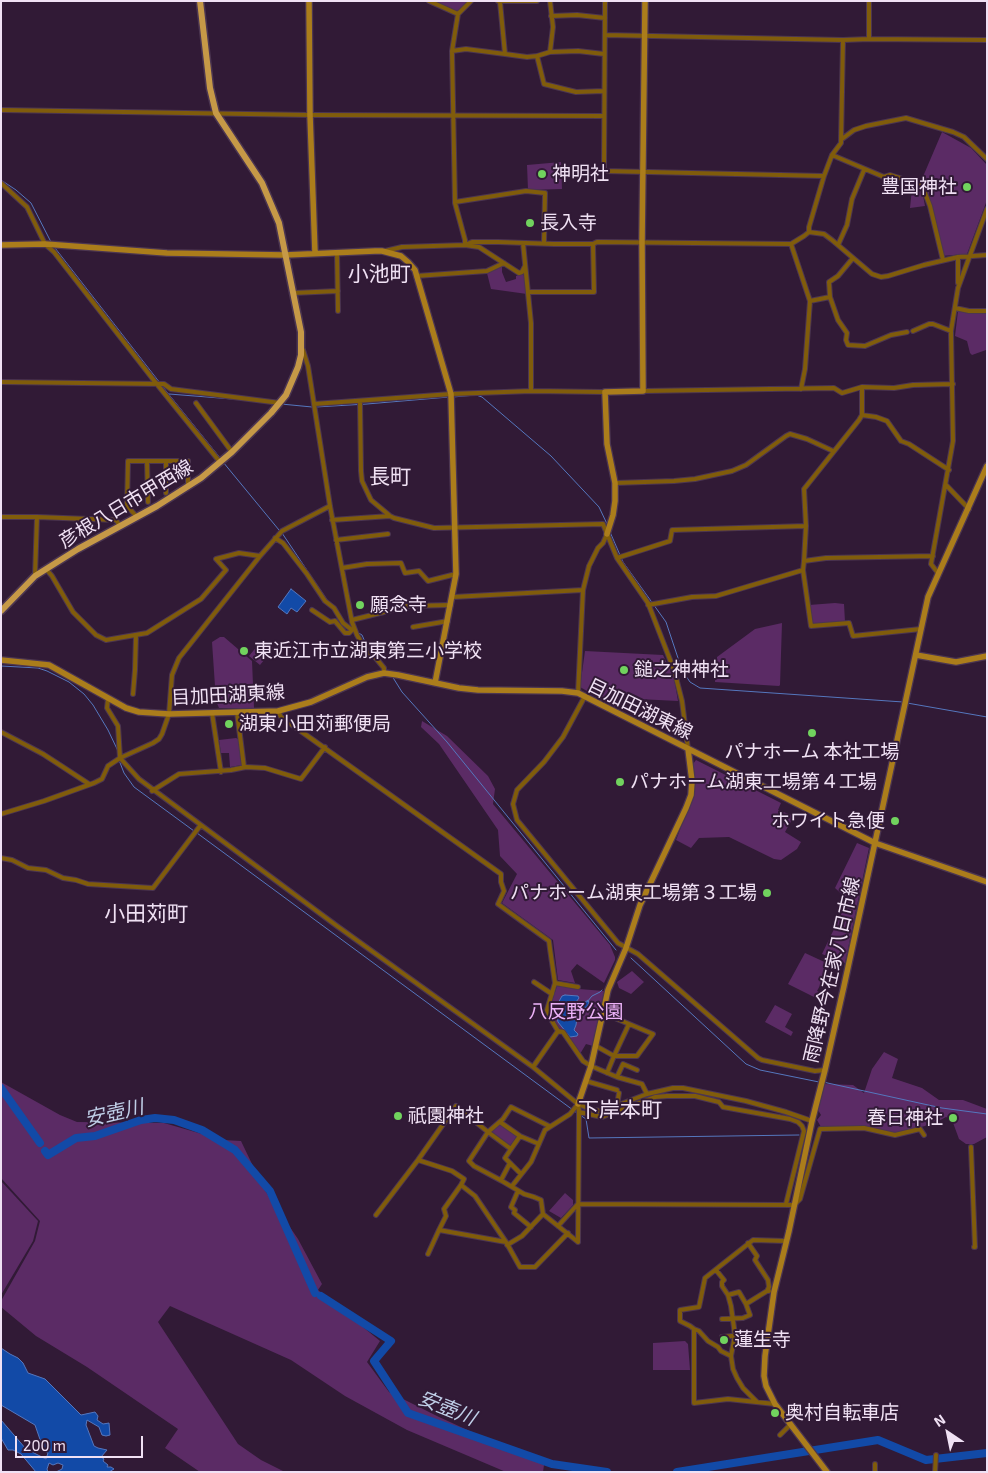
<!DOCTYPE html>
<html>
<head>
<meta charset="utf-8">
<style>
  body { margin:0 }
  #map { position:relative; width:988px; height:1473px; overflow:hidden; background:#311a36; font-family:"Exo 2",sans-serif }
  canvas { display:block }
  .frame { position:absolute; inset:0; border:2px solid #f0e1f4; pointer-events:none }
  .north { position:absolute; left:923px; top:1408px; width:50px; height:50px; -webkit-text-stroke:4px #311a36; paint-order:stroke; rotate:326deg; font-size:14px; font-weight:700; line-height:20px; text-align:center; color:#f0e1f4 }
  .north::after { content:''; display:block; margin:auto; width:18px; height:22px; background:#f0e1f4; clip-path:polygon(50% 0,100% 100%,50% 72%,0 100%) }
  .scale { position:absolute; left:15px; top:1436px; width:128px; height:22px; box-sizing:border-box; border:2px solid #f0e1f4; border-top:0; padding-left:6px; font-size:15px; line-height:18px; white-space:nowrap; color:#f0e1f4; -webkit-text-stroke:4px #311a36; paint-order:stroke }
</style>
</head>
<body>
<div id="map">
<canvas width="988" height="1473"></canvas>
<div class="frame"></div>
<div class="north">N</div>
<div class="scale">200 m</div>
</div>
<script>
const ctx = document.querySelector('canvas').getContext('2d');
ctx.lineJoin = 'round';
function fillPath(path, color) { ctx.fillStyle = color; ctx.fill(path, 'evenodd'); }
const toPath = rows => new Path2D(rows.map(r => 'M' + r).join(''));
function trace(path, color, width, dash) { ctx.strokeStyle = color; ctx.lineWidth = width; ctx.lineCap = dash ? 'butt' : 'round'; ctx.setLineDash(dash || []); ctx.stroke(path); }
function drawText(font, color, halo, rows, align = 'center') {
  ctx.font = font + ' "Exo 2","Noto Sans JP",sans-serif'; ctx.lineWidth = 4; ctx.setLineDash([]); ctx.textBaseline = 'middle'; ctx.strokeStyle = halo; ctx.fillStyle = color; for (const [text, x, y, turn = 0] of rows) {
    ctx.save(); ctx.translate(x, y); ctx.rotate((+turn || 0) * Math.PI / 180); ctx.textAlign = isNaN(turn) ? turn : align; if (halo) ctx.strokeText(text, 0, 0); ctx.fillText(text, 0, 0); ctx.restore();
  }
}
const green = toPath([
  [432,1,468,1,457,13],
  [942,132,971,148,987,165,987,200,967,254,941,256,922,179],
  [561,162,562,189,528,190,527,165],
  [912,188,922,190,925,206,910,208],
  [500,266,502,267,502,272,506,282,516,279,516,276,521,274,525,276,527,294,491,289,487,273],
  [958,311,987,314,986,350,972,355,970,353,967,341,955,336],
  [835,603,844,604,845,622,811,625,809,605],
  [782,623,780,685,779,686,715,682,717,657,755,629],
  [220,637,224,637,252,661,254,708,219,708,216,701,212,642],
  [263,639,274,648,260,665,249,656],
  [585,651,663,655,674,678,678,701,618,698,615,707,580,687],
  [422,721,447,736,488,776,495,789,493,804,610,945,615,957,615,960,604,983,577,964,571,971,575,983,558,980,553,940,502,903,517,874,500,856,498,830,439,744,421,727],
  [236,738,238,739,242,765,230,767,229,753,221,753,219,740],
  [696,760,781,803,778,810,794,816,785,832,801,842,797,849,781,860,774,859,729,837,699,838,691,848,676,840,695,791,693,764],
  [857,843,869,848,845,963,822,954,848,900,835,888],
  [805,953,831,965,817,991,821,993,818,999,788,984],
  [632,971,644,982,631,994,619,988,617,982],
  [557,986,579,989,604,991,593,1046,586,1044,580,1054,559,1030,550,1013,550,1007],
  [775,1005,792,1014,785,1027,793,1032,791,1036,765,1022],
  [884,1052,898,1059,892,1078,922,1088,939,1100,963,1100,987,1109,987,1137,974,1144,966,1144,959,1139,952,1120,946,1117,933,1124,928,1124,925,1126,894,1133,862,1126,821,1127,817,1120,821,1115,818,1110,825,1084,853,1085,864,1093,872,1069],
  [1,1082,60,1115,77,1122,164,1123,223,1140,241,1141,264,1189,298,1239,322,1284,318,1290,380,1341,367,1362,389,1392,439,1417,544,1465,543,1472,506,1472,407,1430,345,1396,291,1360,170,1306,158,1322,238,1444,261,1460,285,1472,200,1472,165,1448,178,1429,87,1367,36,1336,1,1307,1,1301,35,1241,40,1221,1,1178],
  [500,1124,517,1136,510,1146,490,1132],
  [1,1181,38,1221,33,1241,1,1295],
  [565,1193,573,1200,573,1205,561,1218,549,1211],
  [685,1341,688,1344,690,1370,653,1370,653,1343]
]);
const water = toPath([
  [291,589,306,601,297,612,291,608,287,614,278,607,291,589],
  [565,995,578,996,579,998,576,1002,569,1003,573,1009,575,1010,588,1000,589,1003,587,1007,583,1009,580,1009,578,1011,576,1025,574,1030,578,1034,577,1036,570,1037,558,1022,556,1011,557,1005,562,996,565,995],
  [1,1348,10,1354,18,1358,23,1363,28,1373,45,1379,81,1415,95,1412,98,1416,97,1420,103,1424,109,1423,110,1435,106,1436,102,1435,99,1427,87,1420,86,1425,94,1446,98,1448,107,1450,101,1457,104,1459,103,1461,108,1465,107,1467,111,1467,114,1469,109,1472,56,1472,62,1469,63,1465,58,1463,53,1465,49,1463,47,1469,48,1472,36,1472,21,1454,13,1450,8,1450,1,1438,1,1420,26,1449,46,1459,48,1453,44,1451,35,1425,1,1405,1,1348]
]);
const stream = toPath([
  [1,180,16,190,31,203,51,242],
  [55,248,160,383],
  [162,386,221,459],
  [169,394,245,400],
  [453,397,476,395,482,397,551,456,599,507,608,526],
  [281,404,312,407],
  [316,407,367,404,449,397],
  [223,462,279,530],
  [610,532,623,562,666,622,682,670,690,682,700,688,903,702],
  [282,533,327,600,331,604],
  [357,632,362,635,369,651,375,654,379,659],
  [1,666,38,668,47,671,69,682,84,694,93,705,108,730,118,751],
  [392,676,402,692,447,742,616,950],
  [907,703,987,717],
  [119,760,124,773,134,787,194,831],
  [197,833,577,1113],
  [631,958,746,1064,760,1070,819,1082],
  [587,1002,592,996,600,992,602,990],
  [823,1082,942,1108,987,1114],
  [580,1115,586,1119,589,1138,799,1135]
]);
const river = toPath([
  [1,1088,40,1143],
  [45,1151,48,1155,76,1138,95,1136,141,1120,155,1118,174,1120,202,1130,235,1150,270,1191,315,1293],
  [321,1296,391,1341,374,1361,408,1413,552,1464,607,1472],
  [677,1472,878,1440,926,1460,987,1453]
]);
const street = toPath([
  [429,1,458,14],
  [498,1,537,1],
  [550,1,553,27,550,52,537,56,544,84,576,92,604,91],
  [605,1,604,171,824,176],
  [500,2,505,54,527,57,537,56],
  [551,16,577,15,605,18],
  [605,35,843,40,869,39,987,40],
  [869,39,869,1],
  [452,51,466,49,505,54],
  [550,52,578,51,604,54],
  [1,110,310,115,604,116],
  [842,139,854,130,866,126,906,118,953,132,964,137,987,159],
  [832,155,884,177,890,175,922,185,930,206,943,260],
  [1,183,27,207,45,244,54,252,156,383,220,462],
  [455,202,526,191,545,193,544,243],
  [809,232,824,234,832,240,872,274,881,277,888,276,924,265,958,257,987,255],
  [523,243,531,323,531,391],
  [791,244,810,301,805,369,801,389],
  [465,245,472,242,498,242,554,244,593,244,597,242,791,244,804,236,809,232,809,227,824,176,832,155,841,143,843,40],
  [465,245,465,240,455,203,452,51,458,14,471,1],
  [838,245,847,225,852,199,864,170],
  [385,251,402,247,465,245,479,247,519,273,522,272,525,266],
  [337,252,338,311],
  [416,276,487,271,504,263],
  [958,283,958,257],
  [528,292,594,292,593,244],
  [293,293,338,291],
  [830,297,829,282,838,276,853,258],
  [810,301,830,297,838,320,847,333,846,340,848,345,865,346,891,335,907,332],
  [955,308,969,311,987,311],
  [913,331,929,324,933,324,951,331],
  [303,350,308,366,330,506,352,622,357,635,368,654,375,657,384,668,384,673],
  [1,382,164,384,171,389,280,403],
  [862,387,862,415,859,420,804,489,806,526,804,561,826,558,933,556],
  [643,391,834,388,842,393,862,387,894,388,913,385,953,384],
  [360,401,361,471,362,481,371,500,389,515],
  [196,403,232,452],
  [314,404,451,394,531,391,605,392],
  [862,415,876,417,887,421,901,441,909,444,949,470],
  [147,461,148,502],
  [166,462,166,493],
  [615,483,674,481,695,479,732,471,746,465,786,436,790,434,807,439,833,451],
  [946,485,969,509],
  [1,517,37,517,116,520,120,526],
  [137,517,127,506,128,461,188,461,188,487],
  [332,520,390,516,394,518,434,528,603,524,617,558,648,603,674,670,682,701,688,749],
  [275,538,283,543,307,574,325,601,334,608,343,623,352,630],
  [336,540,388,534],
  [617,558,670,541,672,530,806,526],
  [804,561,803,570,811,626,849,623,853,636,921,629],
  [342,568,367,564,401,563,405,573,419,571,428,581,456,574],
  [46,569,52,576,73,612,96,635,106,640,147,633,201,599,226,570,216,559,239,553,260,556],
  [938,573,931,564,953,441,951,331,958,288,987,209],
  [35,576,37,517],
  [453,597,583,590],
  [648,605,692,597,716,596,803,570],
  [312,610,330,622,335,621,345,633,349,633,352,630,352,629],
  [352,620,408,606,451,605],
  [413,627,448,621],
  [578,693,583,590,589,566,598,548,603,543,607,534],
  [133,694,135,670,136,635],
  [585,696,563,737,544,762,517,790,513,804,517,820,618,943,638,954,758,1058,762,1060,815,1071,825,1070],
  [108,699,107,708,118,726,120,758,139,779,337,926,533,1067,578,1104,590,1109,600,1111,608,1109,647,1094,673,1088,683,1088,746,1101,786,1112,812,1121],
  [278,711,281,717,501,874,501,882,504,891,498,904,549,941,550,949,555,983,547,1010,552,1021,558,1031,533,1067],
  [237,712,244,767],
  [212,713,221,772],
  [1,732,43,754,89,784],
  [152,791,179,774,231,770,246,767,265,768,301,779,325,747],
  [1,814,44,801,94,783,102,779,108,766,120,758,153,743,159,739,162,734,169,714,172,675,179,658,260,556,282,531,330,506],
  [1,858,12,860,28,868,46,870,63,878,76,880,88,884,153,888,200,826],
  [534,982,552,994],
  [555,983,578,987],
  [603,1013,653,1034,637,1056,614,1056,607,1073],
  [558,1031,563,1032,583,1061,591,1066,617,1077,642,1084,647,1094],
  [596,1046,614,1056,629,1024],
  [617,1077,623,1064,637,1070],
  [586,1081,617,1090],
  [578,1104,579,1112,578,1242],
  [617,1105,619,1093],
  [579,1112,602,1117,655,1097,667,1096,695,1096,719,1102,723,1107,790,1119,798,1122,802,1126,804,1131,786,1204],
  [500,1122,520,1136,539,1144],
  [971,1147,975,1247,974,1247],
  [511,1149,520,1136],
  [418,1160,452,1171,464,1179,461,1185,475,1196,506,1242],
  [521,1174,505,1158,511,1149,488,1132,503,1119,511,1107,549,1126],
  [501,1180,510,1163],
  [512,1186,531,1162,545,1130,570,1114,578,1104],
  [518,1191,511,1207,515,1210,514,1213,531,1227],
  [376,1215,418,1160,456,1106,488,1132,469,1161,474,1166,502,1181,524,1194,534,1197,541,1200,543,1214,578,1242],
  [558,1226,578,1204,794,1205,800,1199,820,1129,864,1128,895,1135,920,1129,924,1135],
  [439,1230,446,1216,444,1209,461,1185],
  [748,1243,757,1256,755,1260,768,1280,769,1287,767,1291],
  [507,1245,522,1236,543,1214],
  [428,1254,439,1230,506,1242,520,1267,535,1267,568,1233],
  [716,1270,724,1280,722,1282,722,1286,728,1295,731,1306,735,1335,731,1356],
  [746,1304,767,1291,769,1291],
  [722,1319,743,1318,750,1315,746,1304,739,1292,728,1295],
  [694,1329,690,1326,680,1321,680,1310,699,1307,705,1278,753,1240,786,1241],
  [722,1337,741,1335,745,1337],
  [757,1402,743,1388,737,1378,733,1369,731,1356,721,1351,718,1347,708,1341,699,1331,694,1329,694,1403,728,1399,775,1404],
  [780,1435,790,1425],
  [875,1464,875,1472],
  [935,1472,936,1455]
]);
const secondary = toPath([
  [309,1,310,115,315,253],
  [1,245,45,244,167,253,285,255,375,251,382,251,401,256,408,262,415,270,451,394,456,574,435,683],
  [607,534,613,515,615,501,615,483,607,444,605,392,643,391,642,242,645,1],
  [916,655,956,662,987,656],
  [1,660,49,665,126,708,139,712,169,714,278,711,311,702,367,677,384,673,398,675,459,688,478,690,562,691,578,693,875,843,987,882],
  [578,1104,591,1066,608,990,626,948,640,905,686,808,691,795,692,781,688,749],
  [827,1472,775,1404,766,1386,764,1376,765,1356,774,1292,789,1231,812,1121,825,1070,844,986,928,597,987,466]
]);
const primary = toPath([
  [1,611,35,576,78,549,157,506,201,478,232,452,271,413,286,395,298,367,301,355,301,332,279,223,262,183,216,113,210,88,200,1]
]);
const markers = [
  [542,174,5,"#71d35e"],
  [967,187,5,"#71d35e"],
  [530,223,5,"#71d35e"],
  [360,605,5,"#71d35e"],
  [244,651,5,"#71d35e"],
  [624,670,5,"#71d35e"],
  [229,724,5,"#71d35e"],
  [812,733,5,"#71d35e"],
  [620,782,5,"#71d35e"],
  [895,821,5,"#71d35e"],
  [767,893,5,"#71d35e"],
  [398,1116,5,"#71d35e"],
  [953,1118,5,"#71d35e"],
  [724,1340,5,"#71d35e"],
  [775,1413,5,"#71d35e"]
];
const poiNames = [
  ["神明社",552,174],
  ["豊国神社",957,187,"right"],
  ["長入寺",540,223],
  ["願念寺",370,605],
  ["東近江市立湖東第三小学校",254,651],
  ["鎚之神神社",634,670],
  ["湖東小田苅郵便局",239,724],
  ["パナホーム 本社工場",812,752,"center"],
  ["パナホーム湖東工場第４工場",630,782],
  ["ホワイト急便",885,821,"right"],
  ["パナホーム湖東工場第３工場",757,893,"right"],
  ["祇園神社",408,1116],
  ["春日神社",943,1118,"right"],
  ["蓮生寺",734,1340],
  ["奥村自転車店",785,1413]
];
const streetNames = [
  ["彦根八日市甲西線",126,504,-31],
  ["目加田湖東線",228,695,-3],
  ["目加田湖東線",640,709,26],
  ["雨降野今在家八日市線",832,970,-77]
];
const parkNames = [
  ["八反野公園",576,1012]
];
const waterNames = [
  ["安壺川",114,1113,-13],
  ["安壺川",447,1408,22]
];
const quarterNames = [
  ["小池町",379,274],
  ["長町",390,477],
  ["小田苅町",146,914],
  ["下岸本町",620,1110]
];
fillPath(green, '#5b2b65');
fillPath(water, '#124aa7');
trace(water, '#5577be', 1);
trace(stream, '#5577be', 1);
trace(river, '#124aa7', 8);
trace(street, '#4c3651', 6);
trace(secondary, '#4c3651', 8);
trace(primary, '#4c3651', 9);
trace(street, '#805c0b', 4);
trace(secondary, '#ab7d1b', 5.5);
trace(primary, '#c69947', 6);
for (const [x, y, r, color] of markers) { const dot = new Path2D(); dot.arc(x, y, r, 0, 2 * Math.PI); ctx.fillStyle = color; ctx.fill(dot); trace(dot, '#311a36', 2); }
drawText('19px', '#f0e1f4', '#311a36', poiNames, 'left');
drawText('19px', '#f0e1f4', '#311a36', streetNames);
drawText('19px', '#ecb2f8', '#311a36', parkNames);
drawText('italic 20px', '#bfcee7', '#311a36', waterNames);
drawText('21px', '#f0e1f4', '#311a36', quarterNames);
</script>
</body>
</html>
